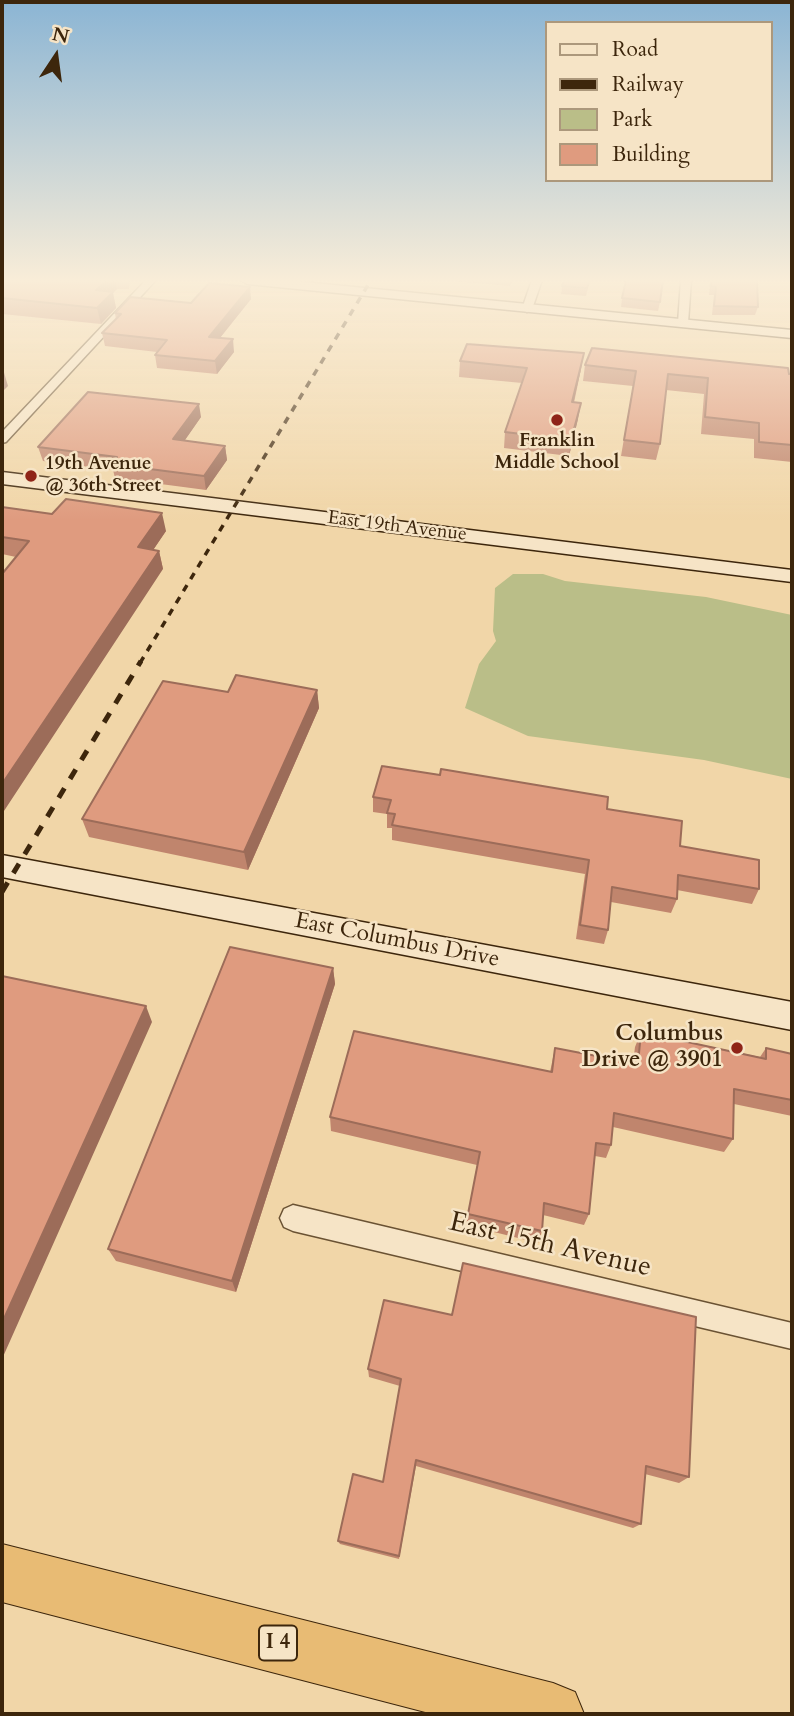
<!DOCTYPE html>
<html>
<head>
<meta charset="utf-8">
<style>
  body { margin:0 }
  #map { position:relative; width:794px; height:1716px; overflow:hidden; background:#f1d6a8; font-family:Cardo,serif }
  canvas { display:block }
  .frame { position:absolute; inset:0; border:4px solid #3d260c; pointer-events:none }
  .legend { position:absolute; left:545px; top:21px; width:228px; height:161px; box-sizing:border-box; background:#f6e4c6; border:2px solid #ac987c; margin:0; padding:9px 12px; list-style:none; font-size:21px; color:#3d260c }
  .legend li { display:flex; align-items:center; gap:14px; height:35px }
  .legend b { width:35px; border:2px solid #ac987c }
  .north { position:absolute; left:21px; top:21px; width:70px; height:70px; -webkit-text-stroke:5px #f6e4c6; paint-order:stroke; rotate:13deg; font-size:19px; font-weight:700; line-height:28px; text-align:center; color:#3d260c }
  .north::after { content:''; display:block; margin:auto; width:24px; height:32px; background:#3d260c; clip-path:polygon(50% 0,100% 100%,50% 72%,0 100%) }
</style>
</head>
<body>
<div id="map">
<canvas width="794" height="1716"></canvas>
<div class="frame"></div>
<ul class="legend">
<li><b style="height:9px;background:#f6e4c6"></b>Road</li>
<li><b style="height:9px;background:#3d260c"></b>Railway</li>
<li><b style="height:19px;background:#babe88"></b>Park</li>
<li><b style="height:19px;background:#df9b7f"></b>Building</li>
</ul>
<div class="north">N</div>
</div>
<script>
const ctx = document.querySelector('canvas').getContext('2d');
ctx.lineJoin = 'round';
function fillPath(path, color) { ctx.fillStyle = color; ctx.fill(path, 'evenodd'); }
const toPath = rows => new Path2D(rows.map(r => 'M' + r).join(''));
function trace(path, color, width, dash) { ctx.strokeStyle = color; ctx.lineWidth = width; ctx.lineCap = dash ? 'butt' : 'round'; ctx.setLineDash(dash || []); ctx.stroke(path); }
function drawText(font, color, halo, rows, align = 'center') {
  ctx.font = font + ' Cardo,serif'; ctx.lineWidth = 5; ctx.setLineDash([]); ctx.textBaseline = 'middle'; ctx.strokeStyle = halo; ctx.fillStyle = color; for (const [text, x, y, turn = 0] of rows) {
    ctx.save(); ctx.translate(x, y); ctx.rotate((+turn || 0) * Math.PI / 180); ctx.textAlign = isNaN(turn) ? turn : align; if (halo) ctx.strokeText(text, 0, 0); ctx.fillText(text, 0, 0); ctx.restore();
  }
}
const green = toPath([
  [513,574,543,574,565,581,706,597,792,615,792,779,704,760,528,736,465,708,479,664,496,641,493,631,495,588]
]);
const minor = toPath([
  [146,280,156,280,6,442,2,443,2,432,146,280],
  [532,280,542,280,532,309,527,312,522,309,532,280],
  [681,280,691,280,688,323,683,326,678,323,681,280],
  [293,1205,792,1323,792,1349,293,1231,284,1227,280,1218,284,1209,293,1205]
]);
const tertiary = toPath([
  [241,280,283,280,792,330,792,338,247,284,241,280]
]);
const secondary = toPath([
  [2,472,792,570,792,582,2,484,2,472],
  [2,855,792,1002,792,1030,2,877,2,855]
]);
const motorway = toPath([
  [2,1544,553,1683,575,1692,584,1714,433,1714,2,1602,2,1544]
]);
const railFar1 = toPath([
  [140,663,371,280]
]);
const rail = toPath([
  [2,892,141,661]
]);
const wall = toPath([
  [2,280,130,280,129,289,117,289,113,293,116,308,101,324,2,314],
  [454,280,513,280,510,286,454,281],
  [590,280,586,296,561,294,562,286],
  [710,280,757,280,758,307,755,315,712,315,714,295,709,295],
  [622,298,660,302,658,311,621,307],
  [251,299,220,338,234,352,217,374,157,368,155,355,157,352,105,346,102,333,116,320,115,313,191,303],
  [460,361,581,369,574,403,578,419,569,456,504,448,505,432,522,383,459,377],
  [585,365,792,374,792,462,754,458,754,439,701,434,704,394,666,390,660,444,656,460,621,456,633,386,583,381],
  [201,417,184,441,225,446,227,460,206,490,115,478,113,470,43,461,38,447],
  [2,507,166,531,153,550,159,551,163,569,16,557,2,554],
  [317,690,319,708,248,870,89,837,82,819,228,692],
  [373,797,607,809,680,846,759,889,752,904,677,890,677,899,671,913,611,902,608,930,604,944,576,939,585,874,392,840,392,828,387,828,387,814,373,812],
  [333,968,335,984,236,1292,116,1261,108,1249],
  [641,1032,760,1057,766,1048,792,1054,792,1116,734,1104,733,1139,724,1152,613,1127,611,1145,606,1158,595,1156,589,1214,584,1225,543,1215,542,1231,538,1243,466,1225,477,1165,331,1131,330,1117,550,1072,555,1048,633,1063,635,1047],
  [384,1300,689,1477,679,1483,645,1474,641,1524,633,1528,416,1466,399,1559,340,1544,338,1541,383,1482,400,1386,369,1377,368,1369]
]);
const shadedWall = toPath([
  [108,280,115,280,117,289,113,293,116,308,101,324,97,308,96,290],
  [250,287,251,299,211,349,209,337],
  [233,339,234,352,217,374,215,361],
  [584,353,581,369,570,418,572,402],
  [3,369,8,386,2,392,2,370],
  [581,403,578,419,569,456,571,440],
  [199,404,201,417,176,453,173,439],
  [225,446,227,460,206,490,204,476],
  [162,513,166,531,143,565,138,547],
  [159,551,163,569,2,814,2,784],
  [317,690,319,708,248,870,244,852],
  [333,968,335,984,236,1292,232,1281],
  [146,1006,152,1022,2,1359,2,1323]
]);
const building = toPath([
  [2,280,108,280,96,290,113,292,97,308,2,298,2,280],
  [565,280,590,280,587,288,562,286,565,280],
  [626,280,663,280,660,302,622,298,626,280],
  [711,280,757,280,758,307,714,306,716,287,711,286,711,280],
  [209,283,250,287,209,337,233,339,215,361,155,355,167,340,102,333,121,314,115,313,130,297,191,303,209,283],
  [467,344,584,353,572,402,581,403,571,440,505,432,527,368,460,361,467,344],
  [592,348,788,368,789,374,792,374,792,445,759,442,759,423,705,417,708,378,668,374,660,444,624,440,636,371,585,365,592,348],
  [88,392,199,404,173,439,225,446,204,476,111,464,117,457,38,447,88,392],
  [66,499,162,513,138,547,159,551,2,784,2,574,29,541,2,537,2,507,52,514,66,499],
  [236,675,317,690,244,852,82,819,163,681,228,692,236,675],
  [382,766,440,775,441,769,608,797,607,809,682,821,680,846,759,860,759,889,678,875,677,899,612,887,608,930,580,925,589,860,392,825,395,814,387,813,391,800,373,797,382,766],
  [230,947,333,968,232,1281,108,1249,230,947],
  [2,976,146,1006,2,1323,2,976],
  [354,1031,552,1072,555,1048,638,1064,641,1032,766,1059,766,1048,792,1054,792,1100,734,1089,733,1139,614,1113,611,1145,596,1143,589,1214,544,1203,542,1231,468,1214,480,1152,330,1117,354,1031],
  [463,1263,696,1317,689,1477,646,1466,641,1524,416,1460,399,1556,338,1541,353,1474,383,1482,401,1379,368,1369,384,1300,452,1315,463,1263]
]);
const markers = [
  [557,420,7,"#8f2418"],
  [31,476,7,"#8f2418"],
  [737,1048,7,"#8f2418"]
];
const farPoinames = [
  ["Franklin",557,442],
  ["Middle School",557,464],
  ["19th Avenue",45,465,"left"],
  ["@ 36th Street",45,487,"left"]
];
const farStreetnames = [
  ["East 19th Avenue",397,527,7]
];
const shields = [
  [278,1643,38]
];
const shieldNames = [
  ["I 4",278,1643]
];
const streetNames = [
  ["East Columbus Drive",397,941,11]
];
const poiNames = [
  ["Columbus",723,1035],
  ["Drive @ 3901",723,1061]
];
const nearStreetnames = [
  ["East 15th Avenue",550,1246,13]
];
fillPath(green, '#babe88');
trace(minor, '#6a5233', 3);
trace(tertiary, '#6a5233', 3);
trace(secondary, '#3d260c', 3);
trace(motorway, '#3d260c', 2);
fillPath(minor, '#f6e4c6');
fillPath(tertiary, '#f6e4c6');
fillPath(secondary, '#f6e4c6');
fillPath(motorway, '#e8bb74');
trace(railFar1, '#3d260c', 3.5, [7, 7]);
trace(rail, '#3d260c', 5, [11, 11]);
fillPath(wall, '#c0856d');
fillPath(shadedWall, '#9c6c59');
fillPath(building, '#df9b7f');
trace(building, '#9c6c59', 2);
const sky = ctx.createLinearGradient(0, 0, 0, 520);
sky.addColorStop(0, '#8bb5d4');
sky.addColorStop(0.54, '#f9edd8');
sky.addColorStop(1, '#f9edd800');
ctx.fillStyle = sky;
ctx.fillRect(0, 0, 794, 520);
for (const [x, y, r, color] of markers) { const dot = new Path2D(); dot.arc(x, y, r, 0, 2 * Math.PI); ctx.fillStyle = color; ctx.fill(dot); trace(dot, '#f6e4c6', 2.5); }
drawText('bold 19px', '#3d260c', '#f6e4c6', farPoinames);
drawText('19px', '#3d260c', '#f6e4c6', farStreetnames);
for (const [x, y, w] of shields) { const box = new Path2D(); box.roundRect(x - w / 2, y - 17.5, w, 35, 5); ctx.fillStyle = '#f6e4c6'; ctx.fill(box); trace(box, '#3d260c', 2); }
drawText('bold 21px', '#3d260c', null, shieldNames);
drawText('23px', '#3d260c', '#f6e4c6', streetNames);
drawText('bold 23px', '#3d260c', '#f6e4c6', poiNames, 'right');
drawText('28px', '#3d260c', '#f6e4c6', nearStreetnames);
</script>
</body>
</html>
